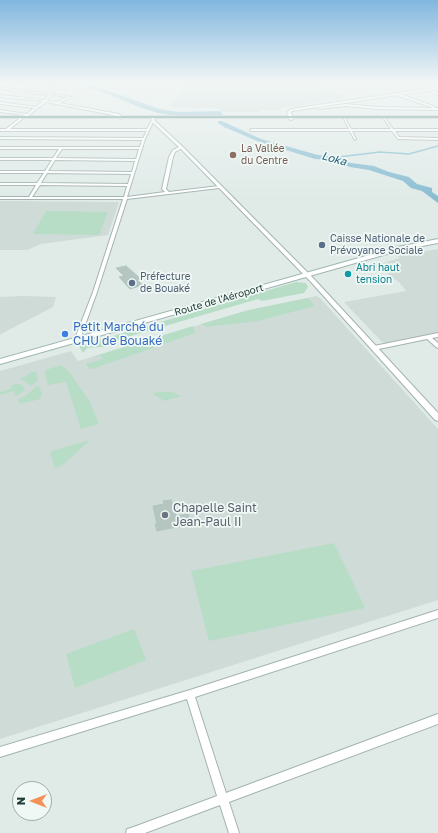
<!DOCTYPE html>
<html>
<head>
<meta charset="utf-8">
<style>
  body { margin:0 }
  #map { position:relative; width:438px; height:833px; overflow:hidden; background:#e0ebe8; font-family:"Golos Text",sans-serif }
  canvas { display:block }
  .north { position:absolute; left:12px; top:781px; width:40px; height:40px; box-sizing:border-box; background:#f0f8f5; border:1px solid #9dada9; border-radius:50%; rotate:270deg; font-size:11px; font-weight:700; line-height:16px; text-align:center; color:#213c38 }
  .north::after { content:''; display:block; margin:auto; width:14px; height:18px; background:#f39256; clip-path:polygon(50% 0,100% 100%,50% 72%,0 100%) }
</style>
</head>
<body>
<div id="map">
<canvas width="438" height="833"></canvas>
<div class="north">N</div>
</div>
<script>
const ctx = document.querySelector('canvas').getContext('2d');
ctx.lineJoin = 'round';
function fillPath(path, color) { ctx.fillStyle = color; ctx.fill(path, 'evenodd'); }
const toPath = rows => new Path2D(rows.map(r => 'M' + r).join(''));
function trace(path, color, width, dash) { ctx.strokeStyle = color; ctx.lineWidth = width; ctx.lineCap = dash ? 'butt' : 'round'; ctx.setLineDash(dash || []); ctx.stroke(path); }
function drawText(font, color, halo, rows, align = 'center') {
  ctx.font = font + ' "Golos Text",sans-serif'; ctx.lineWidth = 3.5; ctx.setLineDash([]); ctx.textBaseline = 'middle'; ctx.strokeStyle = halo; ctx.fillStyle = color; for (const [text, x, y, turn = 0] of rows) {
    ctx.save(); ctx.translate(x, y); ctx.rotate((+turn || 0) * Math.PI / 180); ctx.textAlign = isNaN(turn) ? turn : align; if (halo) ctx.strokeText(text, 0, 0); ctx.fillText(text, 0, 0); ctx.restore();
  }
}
const built = toPath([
  [186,83,341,83,318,87,348,98,281,108,281,110,260,110,260,112,221,112,215,108,170,107],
  [0,201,119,202,108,235,41,244,27,250,0,250],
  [438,249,438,333,385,343,382,342,344,302,406,291,400,283,376,265,400,258,398,256],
  [23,296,56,297,53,307,1,334,0,336,0,297],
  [316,296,320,298,438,429,438,600,0,739,0,371,71,351,78,361,249,310]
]);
const green = toPath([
  [46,211,108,212,99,235,33,234],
  [296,282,306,283,308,287,304,293,262,301,258,299,110,342,112,346,87,348,83,353,79,346],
  [308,298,315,306,258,321,206,327,201,324,249,310],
  [193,326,195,333,150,349,92,369,89,369,86,364,103,359,101,356,92,357],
  [61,365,70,373,90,402,99,424,81,429,66,382,48,385,45,373,46,370],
  [32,372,36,372,38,380,31,386,21,379],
  [19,384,22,385,25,390,20,394,16,396,14,391,0,395,0,392,12,388,11,385],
  [37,386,39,386,42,394,40,399,20,404,18,399,24,397],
  [160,392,173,392,181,396,164,401,152,393],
  [90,440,64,464,55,468,50,453,52,451],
  [334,543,365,608,209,641,191,571],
  [134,629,146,660,75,688,66,654]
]);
const stream = toPath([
  [330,158,380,152,409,154,438,146]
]);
const river = toPath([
  [79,83,87,83,159,109,178,112,219,111,221,112,223,116,220,118,217,115,178,116,158,113,142,108,79,83],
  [218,121,222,121,261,139,318,155,330,156,351,163,374,166,389,172,409,177,417,184,432,188,432,192,438,196,438,203,422,191,411,188,403,181,369,170,350,167,329,160,315,159,257,141,224,127,218,123,218,121]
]);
const building = toPath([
  [126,266,141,279,137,280,143,285,130,289,119,277,124,276,116,268,126,266],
  [171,500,176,516,188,514,191,524,157,531,155,524,157,524,153,506,164,504,163,501,171,500]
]);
const minor = toPath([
  [22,83,32,83,56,86,59,83,61,83,58,86,59,87,57,88,52,94,72,97,59,103,119,114,122,118,120,119,118,116,46,102,25,118,24,117,25,115,0,112,0,110,27,114,34,108,0,104,0,102,36,107,43,101,0,97,0,95,44,100,49,95,0,89,0,87,50,94,55,87,22,83],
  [51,95,68,97,56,102,47,101,51,95],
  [425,89,438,93,438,95,424,90,425,89],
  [396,93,398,93,436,107,434,108,396,95,396,93],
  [346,104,377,107,438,108,438,110,377,109,346,106,318,109,317,108,346,104],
  [20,118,22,119,10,129,147,129,152,120,154,120,145,139,127,197,165,192,162,189,169,157,173,150,181,146,182,148,175,152,173,157,166,189,169,192,219,186,221,187,219,188,127,199,97,292,79,342,75,342,74,341,93,292,123,199,0,199,0,197,29,197,36,185,0,185,0,183,37,183,44,173,0,173,0,171,45,171,52,160,0,160,0,158,53,158,59,149,0,149,0,147,140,147,142,140,0,139,0,137,143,138,147,131,0,131,0,129,6,129,20,118],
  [62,149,139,149,136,159,56,158,62,149],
  [55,160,135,161,132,172,48,171,55,160],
  [47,173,131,174,128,184,41,183,47,173],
  [40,185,127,186,124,197,32,197,40,185],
  [345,118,351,129,391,129,384,119,385,118,393,129,438,129,438,131,395,131,399,137,438,138,438,140,398,139,392,131,352,131,356,139,355,140,354,139,350,131,251,131,250,130,251,129,349,129,344,119,345,118],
  [438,333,438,337,432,338,438,343,438,348,436,347,427,339,374,350,371,348,374,346,438,333],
  [438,610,438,618,195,697,226,793,438,714,438,724,229,802,239,833,229,833,220,805,145,833,126,833,127,829,131,828,217,796,187,699,0,757,0,747,190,690,438,610]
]);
const tertiary = toPath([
  [151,116,153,116,155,121,182,146,315,280,438,413,438,421,435,420,311,282,180,148,152,122,151,116]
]);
const secondary = toPath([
  [438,87,438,89,292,111,291,112,293,119,291,120,289,119,287,112,291,109,438,87],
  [438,239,438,243,401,250,0,364,0,359,398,247,438,239]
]);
const trunk = toPath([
  [0,116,438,116,438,118,0,118,0,116]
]);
const markers = [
  [233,155,4,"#8d6e63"],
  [322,245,4,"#5c6f8a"],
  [348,274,4,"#0f9aa8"],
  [132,283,4,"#5c6f8a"],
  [65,334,4,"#3f7fe0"],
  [165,515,4,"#6b7280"]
];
const farEducationnames = [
  ["La Vallée",241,149],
  ["du Centre",241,161]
];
const farServicenames = [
  ["Caisse Nationale de",330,239],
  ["Prévoyance Sociale",330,251],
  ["Préfecture",140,277],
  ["de Bouaké",140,289]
];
const farCulturenames = [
  ["Abri haut",356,268],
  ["tension",356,280]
];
const farStreetnames = [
  ["Route de l'Aéroport",219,300,-16]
];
const farWaternames = [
  ["Loka",334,159,15]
];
const shopNames = [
  ["Petit Marché du",73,327],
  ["CHU de Bouaké",73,341]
];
const worshipNames = [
  ["Chapelle Saint",173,508],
  ["Jean-Paul II",173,522]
];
fillPath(built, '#cedbd7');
fillPath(green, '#b8ddc7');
trace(stream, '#87bcd1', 1.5);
fillPath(river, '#87bcd1');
fillPath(building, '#b5c6c1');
trace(building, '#b2c5c0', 1);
trace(minor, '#a3b3b0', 2);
trace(tertiary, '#a3b3b0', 2);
trace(secondary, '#9fb7b1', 2);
trace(trunk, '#c1c8c7', 2);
fillPath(minor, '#fff');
fillPath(tertiary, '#fff');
fillPath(secondary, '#fff');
fillPath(trunk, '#48847f');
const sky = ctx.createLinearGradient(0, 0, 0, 200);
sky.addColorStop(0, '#81b7df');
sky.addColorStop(0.41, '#f1f6f5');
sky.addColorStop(1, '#f1f6f500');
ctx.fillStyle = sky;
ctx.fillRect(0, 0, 438, 200);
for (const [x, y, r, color] of markers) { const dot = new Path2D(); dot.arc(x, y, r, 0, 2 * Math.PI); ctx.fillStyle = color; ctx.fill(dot); trace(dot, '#f0f8f5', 1.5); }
drawText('10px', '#785e54', '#f0f8f5', farEducationnames, 'left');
drawText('10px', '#4e5e75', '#f0f8f5', farServicenames, 'left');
drawText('10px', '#0d838f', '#f0f8f5', farCulturenames, 'left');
drawText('10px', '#213c38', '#f0f8f5', farStreetnames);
drawText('italic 11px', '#1a5c78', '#f0f8f5', farWaternames);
drawText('12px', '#366cbe', '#f0f8f5', shopNames, 'left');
drawText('12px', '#5b616d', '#f0f8f5', worshipNames, 'left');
</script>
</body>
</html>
